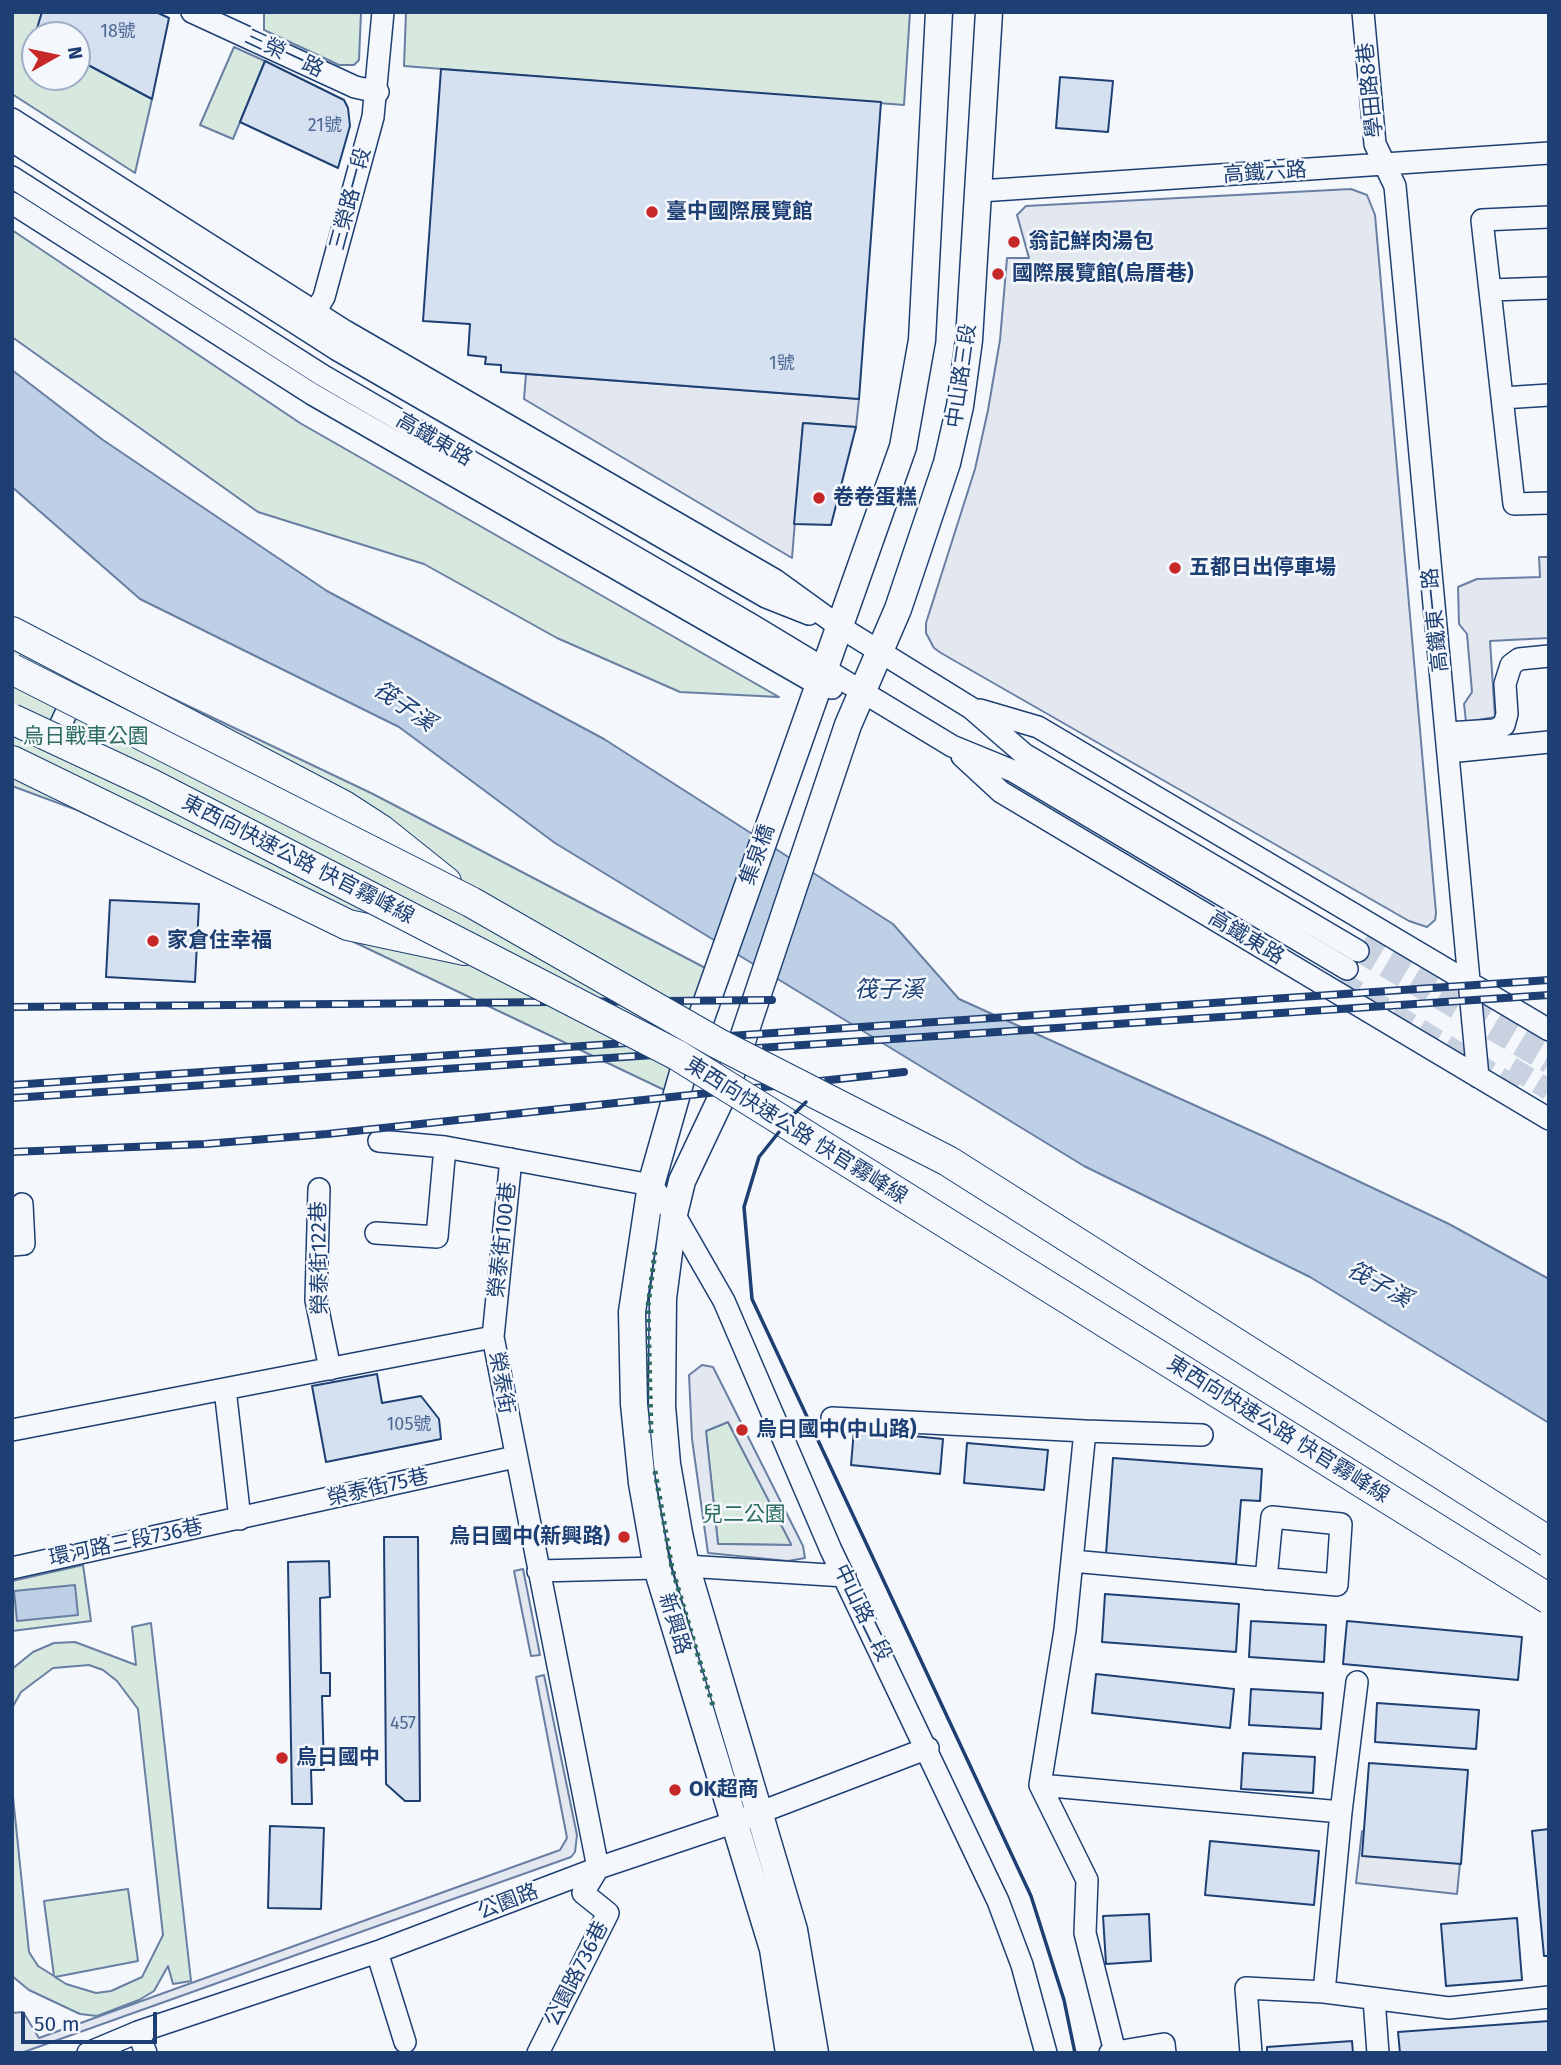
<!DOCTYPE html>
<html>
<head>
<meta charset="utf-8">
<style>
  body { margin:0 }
  #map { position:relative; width:1561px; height:2065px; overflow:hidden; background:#f4f7fb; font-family:"Fira Sans",sans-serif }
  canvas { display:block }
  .frame { position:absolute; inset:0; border:14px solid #1d3f73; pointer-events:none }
  .north { position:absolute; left:21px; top:21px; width:70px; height:70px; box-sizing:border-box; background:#f4f7fb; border:2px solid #9eadc5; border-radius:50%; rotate:81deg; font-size:19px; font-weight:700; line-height:28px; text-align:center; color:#1d3f73 }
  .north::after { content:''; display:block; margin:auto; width:24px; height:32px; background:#c62828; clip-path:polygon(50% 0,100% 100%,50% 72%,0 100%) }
  .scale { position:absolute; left:21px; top:2012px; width:136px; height:32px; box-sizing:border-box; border:4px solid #1d3f73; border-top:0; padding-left:9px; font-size:21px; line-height:24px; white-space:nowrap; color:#1d3f73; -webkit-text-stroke:5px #f4f7fb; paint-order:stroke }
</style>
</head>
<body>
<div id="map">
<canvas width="1561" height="2065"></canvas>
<div class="frame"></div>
<div class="north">N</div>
<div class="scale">50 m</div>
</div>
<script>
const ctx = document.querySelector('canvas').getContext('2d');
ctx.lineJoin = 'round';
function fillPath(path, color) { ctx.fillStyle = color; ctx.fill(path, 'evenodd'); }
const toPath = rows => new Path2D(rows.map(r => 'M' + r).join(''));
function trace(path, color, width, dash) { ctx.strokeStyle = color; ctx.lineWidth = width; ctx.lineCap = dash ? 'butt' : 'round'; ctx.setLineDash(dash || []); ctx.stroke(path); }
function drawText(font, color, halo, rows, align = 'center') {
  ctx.font = font + ' "Fira Sans","Noto Sans TC",sans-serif'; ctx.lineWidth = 5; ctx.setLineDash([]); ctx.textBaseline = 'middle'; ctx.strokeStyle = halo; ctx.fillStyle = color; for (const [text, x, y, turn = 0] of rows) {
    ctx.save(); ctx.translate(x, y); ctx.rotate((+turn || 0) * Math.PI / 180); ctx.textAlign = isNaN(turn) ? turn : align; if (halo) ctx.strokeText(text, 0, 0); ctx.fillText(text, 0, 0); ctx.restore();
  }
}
const green = toPath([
  [12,12,42,12,35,36,35,77,77,77,77,59,152,99,135,173,12,94,12,12],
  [264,12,361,12,359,60,354,65,339,65,264,30,264,12],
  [406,12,910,12,904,105,404,66,406,12],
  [234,47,265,61,233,139,200,125,234,47],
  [12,230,300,423,779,697,680,692,557,638,424,564,258,512,12,337,12,230],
  [12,622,373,794,713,972,679,1097,77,810,12,786,12,622],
  [728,1422,792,1545,718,1544,706,1431,728,1422],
  [83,1565,91,1621,12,1631,12,1581,83,1565],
  [151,1623,191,1981,173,1984,168,1966,154,1991,139,2000,97,2016,80,2014,29,1990,12,1976,12,1787,29,1952,38,1966,54,1976,44,1901,128,1889,138,1961,55,1977,66,1984,96,1993,111,1991,142,1977,163,1935,138,1709,117,1681,103,1670,89,1665,53,1668,21,1692,12,1708,12,1669,33,1652,54,1643,75,1642,136,1665,132,1627,151,1623]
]);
const parking = toPath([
  [1351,189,1367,195,1375,215,1436,913,1435,920,1427,927,1409,921,941,653,934,648,926,633,926,623,975,469,988,410,1000,340,1007,258,1029,258,1017,215,1026,206,1351,189],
  [526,374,859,399,856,427,803,423,792,558,524,399,526,374],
  [1539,557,1549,557,1549,638,1490,641,1495,717,1466,722,1464,704,1472,692,1467,634,1459,624,1458,587,1477,579,1540,577,1539,557],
  [702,1365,713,1367,803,1546,805,1558,788,1561,708,1553,692,1439,689,1375,702,1365],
  [728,1422,791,1544,791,1545,718,1544,706,1431,728,1422],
  [523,1569,540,1655,531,1656,514,1571,523,1569],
  [544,1675,577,1835,575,1852,571,1857,21,2053,12,2053,12,2013,23,2012,39,2038,560,1850,567,1838,536,1677,544,1675],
  [1362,1831,1462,1842,1457,1894,1356,1883,1362,1831]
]);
const water = toPath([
  [12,370,103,440,327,591,604,739,893,924,959,999,1265,1137,1449,1224,1549,1279,1549,1423,1310,1277,1084,1166,555,843,399,727,140,599,12,487,12,370],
  [75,1585,78,1615,17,1621,14,1591,75,1585]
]);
const building = toPath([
  [42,12,156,12,169,18,152,99,77,59,77,35,35,35,42,12],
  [265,61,344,100,348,108,350,126,338,168,240,122,265,61],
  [441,69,881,102,859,399,501,372,501,365,485,364,486,357,468,355,470,324,423,321,441,69],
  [1060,77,1113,81,1108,132,1056,128,1060,77],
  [803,423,856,427,831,525,794,524,803,423],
  [110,900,199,904,195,982,106,977,110,900],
  [377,1374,382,1403,421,1396,439,1419,441,1439,326,1462,312,1386,377,1374],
  [854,1430,943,1439,940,1474,851,1465,854,1430],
  [967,1443,1048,1450,1044,1490,964,1483,967,1443],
  [1113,1458,1262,1469,1260,1501,1241,1500,1236,1564,1106,1554,1113,1458],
  [384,1537,418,1537,420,1801,405,1801,386,1784,384,1537],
  [329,1561,330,1597,320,1598,321,1673,330,1673,330,1696,322,1696,324,1770,311,1770,312,1804,292,1804,288,1562,329,1561],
  [1105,1594,1239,1604,1236,1652,1102,1642,1105,1594],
  [1251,1621,1326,1625,1324,1662,1249,1657,1251,1621],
  [1347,1621,1522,1637,1518,1680,1343,1664,1347,1621],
  [1096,1674,1234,1689,1230,1728,1092,1713,1096,1674],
  [1251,1689,1323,1693,1321,1729,1249,1725,1251,1689],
  [1377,1703,1479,1710,1476,1749,1375,1742,1377,1703],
  [1243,1753,1315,1757,1313,1793,1241,1789,1243,1753],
  [1369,1763,1468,1770,1461,1864,1362,1856,1369,1763],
  [270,1826,324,1828,321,1909,268,1908,270,1826],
  [1549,1829,1549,1956,1544,1956,1532,1831,1549,1829],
  [1210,1841,1319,1851,1314,1905,1205,1895,1210,1841],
  [1149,1914,1151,1961,1106,1964,1103,1916,1149,1914],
  [1517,1918,1522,1980,1446,1986,1441,1924,1517,1918],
  [1549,2021,1549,2053,1400,2053,1398,2032,1549,2021],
  [1352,2041,1353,2053,1267,2053,1267,2047,1352,2041]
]);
const minorTunnel = toPath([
  [1367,936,1549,1044],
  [1358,951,1549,1063],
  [1340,981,1524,1092],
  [1511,1067,1549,1090]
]);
const minor = toPath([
  [192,12,355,87,378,92],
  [1363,12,1375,144,1395,186,1478,1077],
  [12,119,345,331,775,580,840,627,971,708,1024,754,1358,951],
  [12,141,336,349,766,597,809,614],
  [12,177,322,375,752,625,952,746,1013,771,1347,969],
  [980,191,1549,153],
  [12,203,312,394,819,685,832,688],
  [1549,217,1482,220,1514,504,1549,503],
  [1490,290,1549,288],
  [308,324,324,297,373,117,383,12],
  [1502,398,1549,395],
  [980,710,1038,727,1549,1030],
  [59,728,68,709],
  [1447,733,1495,730,1504,725,1507,714,1505,684,1511,665,1519,659,1549,656],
  [1448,752,1549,742],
  [962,756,1001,792,1549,1119],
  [379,1141,445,1147,651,1185,674,1214,724,1301,831,1550,998,1901,1022,1965,1046,2053],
  [319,1189,316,1300,330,1369],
  [376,1233,437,1237,445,1147],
  [12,1245,24,1244,22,1204],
  [493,1337,511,1159],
  [225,1389,240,1519],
  [832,1418,1085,1431,1065,1630,1040,1785,1087,1880,1085,1933,1115,2052],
  [12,1430,493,1337,598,1868,583,1893,608,1913,538,2053],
  [1085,1431,1202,1435],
  [1072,1561,1337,1585,1341,1524,1272,1517,1266,1579],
  [686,1566,845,1576],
  [12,1568,515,1457],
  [538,1571,657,1568],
  [1040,1785,1341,1812,1357,1682],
  [1341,1812,1324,1992,1449,2008,1549,1997],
  [377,1952,405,2042],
  [1374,1999,1378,2053],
  [138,2032,146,2053],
  [88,2053,138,2032,377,1952,598,1868,735,1822,928,1748],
  [1110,2053,1164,2044,1165,2053],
  [1251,2053,1246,1988,1324,1992]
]);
const major = toPath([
  [789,2053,773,1949,657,1568,642,1483,634,1404,632,1312,651,1185,688,1055,903,447,922,340,939,12],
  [815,2053,794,1930,686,1566,679,1533,667,1464,662,1406,663,1298,674,1214,682,1181,727,1086,848,725,898,609,947,463,960,406,969,340,989,12]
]);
const highway = toPath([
  [12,632,344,806,381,830,446,882],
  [12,761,348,925,465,950]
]);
const rail = toPath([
  [12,1007,772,1000],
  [12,1085,1549,980],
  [12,1098,1549,995],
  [12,1152,205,1144,327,1134,904,1072]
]);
const highwayBridge = toPath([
  [12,669,471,902,717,1043,948,1161,1549,1542],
  [12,719,151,784,677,1055,1549,1599]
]);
const hedge = toPath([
  [651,1433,648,1306,655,1252],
  [655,1471,672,1568,713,1706]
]);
const wall = toPath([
  [792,1116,806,1102],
  [779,1132,759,1157,744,1207,752,1299,1031,1896,1064,2000,1075,2053]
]);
const markers = [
  [652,212,7,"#c62828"],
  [1014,242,7,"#c62828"],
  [998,274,7,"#c62828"],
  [819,498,7,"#c62828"],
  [1175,568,7,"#c62828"],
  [153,941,7,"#c62828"],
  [742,1430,7,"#c62828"],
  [624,1537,7,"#c62828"],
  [282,1758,7,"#c62828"],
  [675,1790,7,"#c62828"]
];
const numberNames = [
  ["18號",118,32],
  ["21號",325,126],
  ["1號",782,364],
  ["105號",409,1425],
  ["457",403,1724]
];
const streetNames = [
  ["三榮一路",284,54,25],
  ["學田路8巷",1371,90,-96],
  ["高鐵六路",1265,173,-4],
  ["三榮路一段",351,199,-75],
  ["中山路三段",962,376,-82],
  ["高鐵東路",434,440,30],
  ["高鐵東一路",1436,620,-96],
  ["集泉橋",758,855,-70],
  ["東西向快速公路 快官霧峰線",298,860,27],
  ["高鐵東路",1246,938,31],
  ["東西向快速公路 快官霧峰線",796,1131,32],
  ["榮泰街100巷",503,1240,-84],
  ["榮泰街122巷",320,1258,-91],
  ["榮泰街",501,1383,80],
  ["東西向快速公路 快官霧峰線",1278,1430,32],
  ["榮泰街75巷",378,1488,-13],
  ["環河路三段736巷",126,1543,-12],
  ["中山路二段",862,1613,64],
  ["新興路",674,1624,73],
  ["公園路",508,1902,-21],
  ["公園路736巷",577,1974,-63]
];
const poiNames = [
  ["臺中國際展覽館",666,212],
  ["翁記鮮肉湯包",1028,242],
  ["國際展覽館(烏厝巷)",1012,274],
  ["卷卷蛋糕",833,498],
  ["五都日出停車場",1189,568],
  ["家倉住幸福",167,941],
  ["烏日國中(中山路)",756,1430],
  ["烏日國中(新興路)",610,1537,"right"],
  ["烏日國中",296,1758],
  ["OK超商",689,1790]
];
const parkNames = [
  ["烏日戰車公園",86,737],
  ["兒二公園",744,1515]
];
const waterNames = [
  ["筏子溪",404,707,35],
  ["筏子溪",889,991],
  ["筏子溪",1379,1285,29]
];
fillPath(green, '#d7e8df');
trace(green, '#687fa3', 2);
fillPath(parking, '#e3e8f0');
trace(parking, '#687fa3', 2);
fillPath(water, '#bed0e5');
trace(water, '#687fa3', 2);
fillPath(building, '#d5e0f0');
trace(building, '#1d3f73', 2);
trace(minorTunnel, '#c9d2e0', 21, [21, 10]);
trace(minor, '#1d3f73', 24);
trace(major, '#1d3f73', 29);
trace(highway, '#1d3f73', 32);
trace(minor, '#f4f7fb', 21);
trace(major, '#f4f7fb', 26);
trace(highway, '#f4f7fb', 30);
trace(rail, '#1d3f73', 8);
trace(rail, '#f4f7fb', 5, [16]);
trace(highwayBridge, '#1d3f73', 32, []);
trace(highwayBridge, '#f4f7fb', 30);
trace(hedge, '#2c6c60', 5, [3.5, 5]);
trace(wall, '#1d3f73', 3.5);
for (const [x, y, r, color] of markers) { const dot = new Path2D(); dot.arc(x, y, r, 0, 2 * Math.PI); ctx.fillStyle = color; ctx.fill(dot); trace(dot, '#f4f7fb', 2.5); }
drawText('18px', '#4b6792', null, numberNames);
drawText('21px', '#1d3f73', '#f4f7fb', streetNames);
drawText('bold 21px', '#1d3f73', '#f4f7fb', poiNames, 'left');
drawText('21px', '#2c6c60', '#f4f7fb', parkNames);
drawText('italic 23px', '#1d3f73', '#f4f7fb', waterNames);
</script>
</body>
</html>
